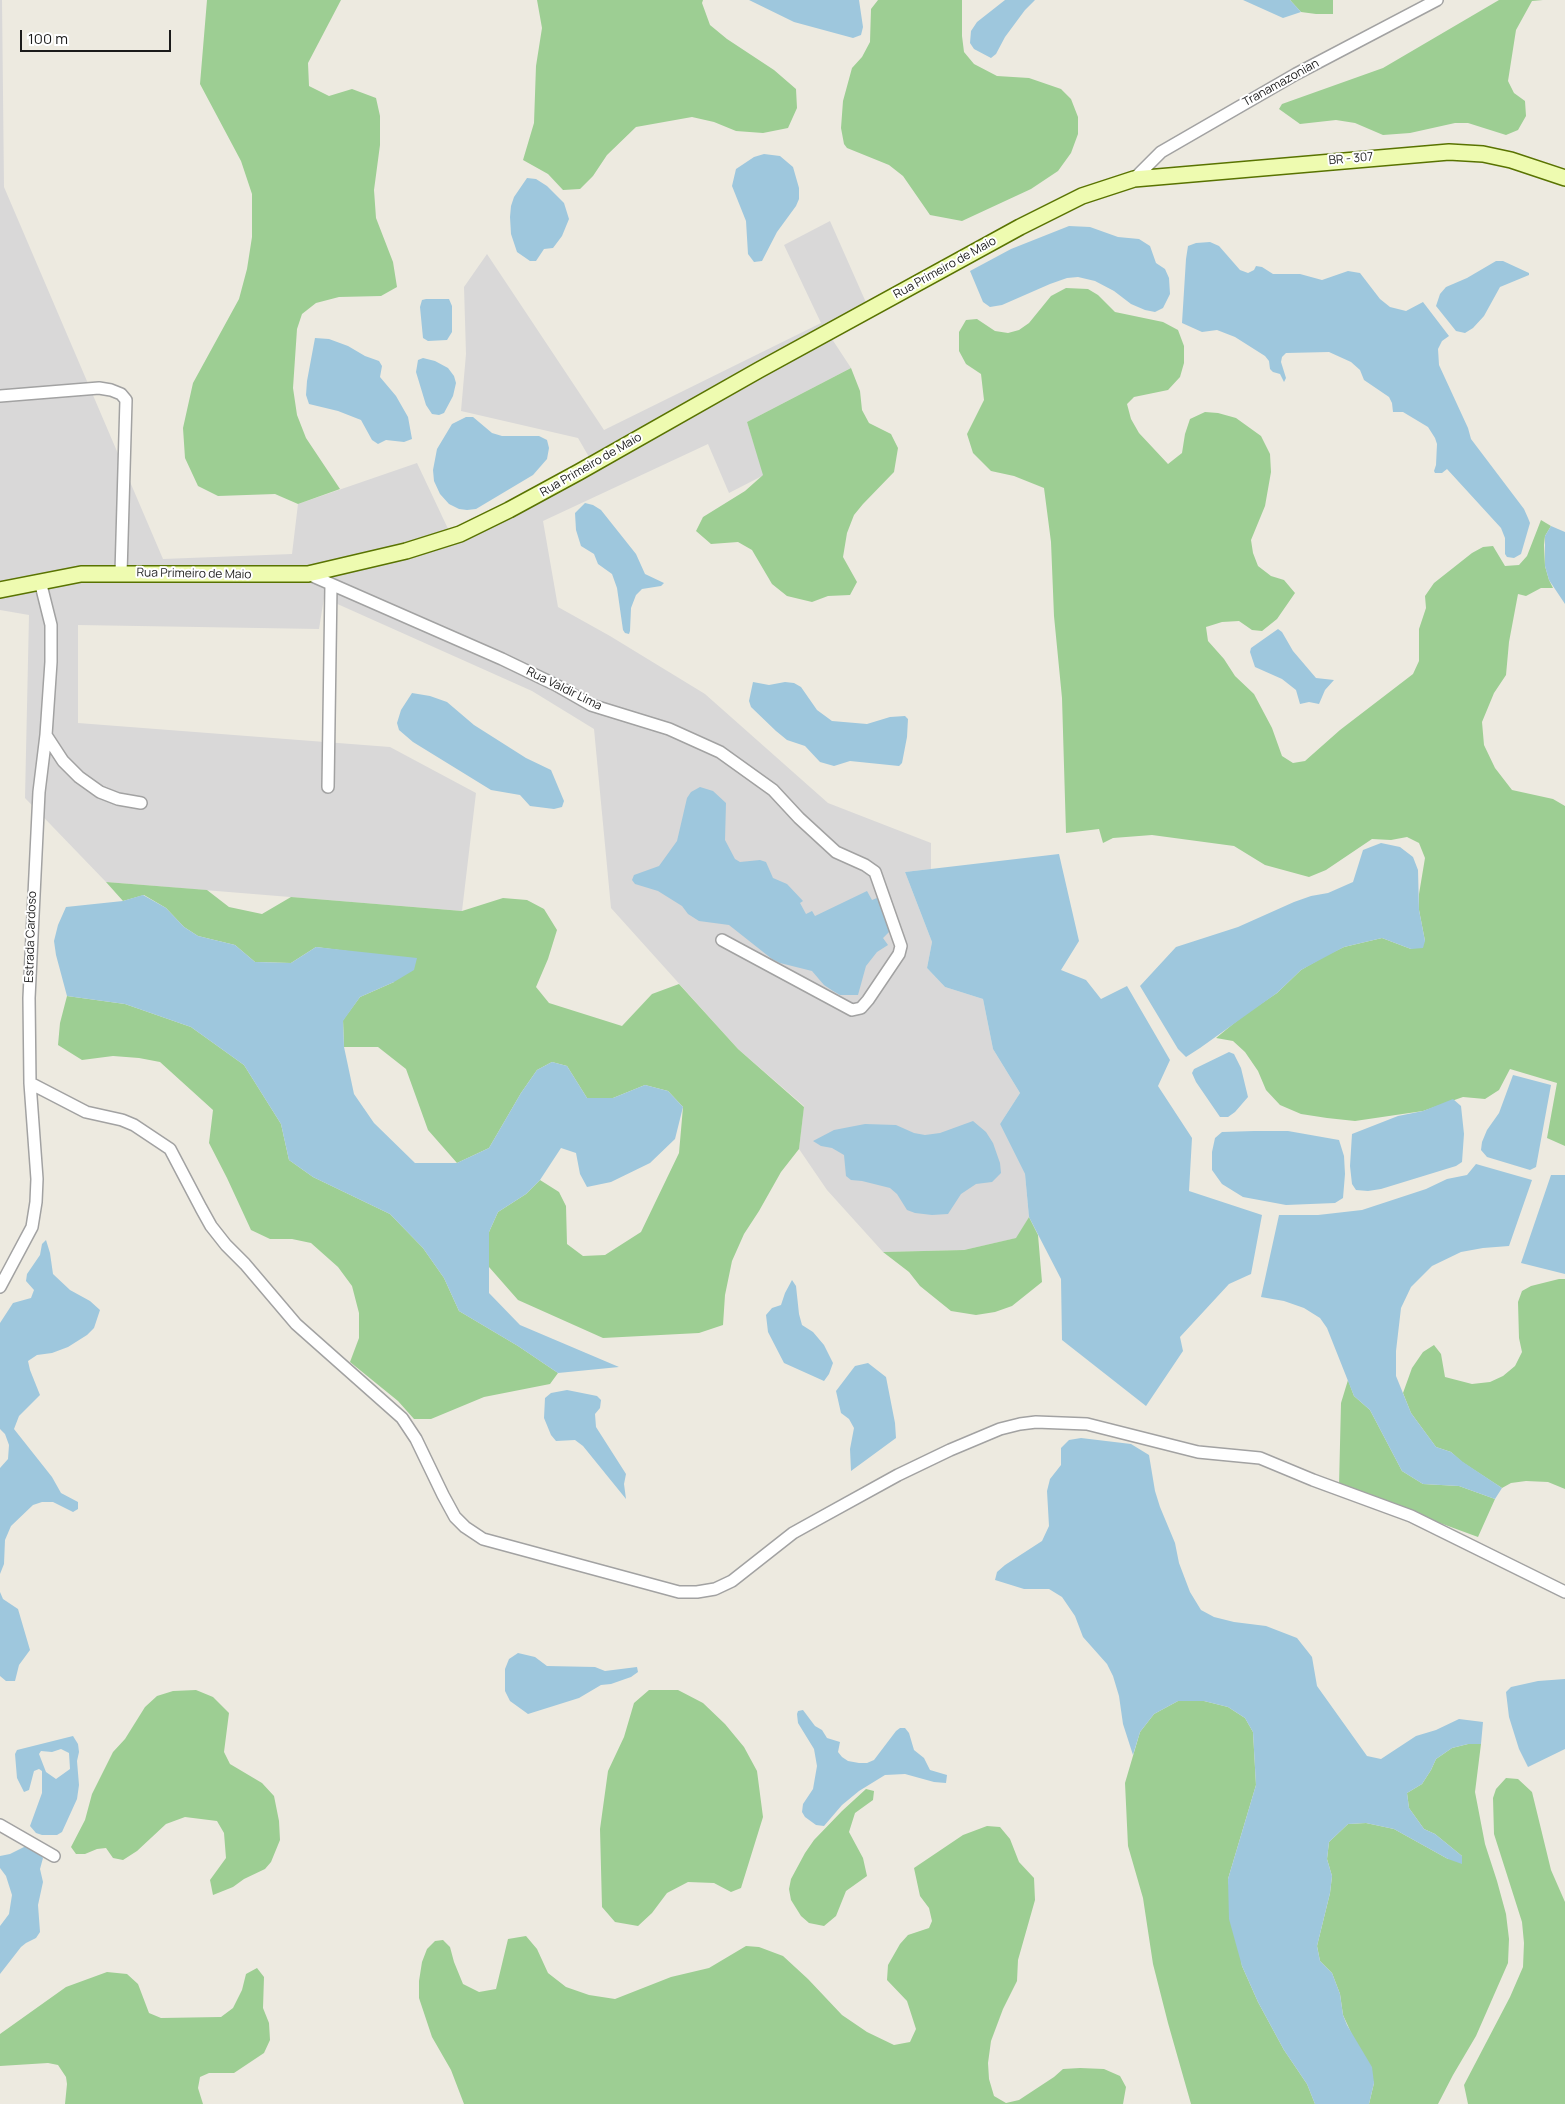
<!DOCTYPE html>
<html>
<head>
<meta charset="utf-8">
<style>
  body { margin:0 }
  #map { position:relative; width:1565px; height:2104px; overflow:hidden; background:#edeae0; font-family:Manrope,sans-serif }
  canvas { display:block }
  .scale { position:absolute; left:20px; top:30px; width:151px; height:22px; box-sizing:border-box; border:2px solid #1b1b1b; border-top:0; padding-left:6px; font-size:15px; line-height:18px; white-space:nowrap; color:#1b1b1b; -webkit-text-stroke:4px #fff; paint-order:stroke }
</style>
</head>
<body>
<div id="map">
<canvas width="1565" height="2104"></canvas>
<div class="scale">100 m</div>
</div>
<script>
const ctx = document.querySelector('canvas').getContext('2d');
ctx.lineJoin = 'round';
function fillPath(path, color) { ctx.fillStyle = color; ctx.fill(path, 'evenodd'); }
const toPath = rows => new Path2D(rows.map(r => 'M' + r).join(''));
function trace(path, color, width, dash) { ctx.strokeStyle = color; ctx.lineWidth = width; ctx.lineCap = dash ? 'butt' : 'round'; ctx.setLineDash(dash || []); ctx.stroke(path); }
function drawText(font, color, halo, rows, align = 'center') {
  ctx.font = font + ' Manrope,sans-serif'; ctx.lineWidth = 4; ctx.setLineDash([]); ctx.textBaseline = 'middle'; ctx.strokeStyle = halo; ctx.fillStyle = color; for (const [text, x, y, turn = 0] of rows) {
    ctx.save(); ctx.translate(x, y); ctx.rotate((+turn || 0) * Math.PI / 180); ctx.textAlign = isNaN(turn) ? turn : align; if (halo) ctx.strokeText(text, 0, 0); ctx.fillText(text, 0, 0); ctx.restore();
  }
}
const residential = toPath([
  [0,0,2,0,4,187,163,559,292,554,298,504,417,463,450,533,589,457,578,438,461,411,466,354,464,287,487,254,604,430,821,323,784,245,830,221,872,316,832,339,851,368,747,422,764,475,729,493,708,444,543,521,558,607,610,636,705,694,828,803,931,843,931,869,905,872,932,942,927,968,945,987,983,999,993,1049,1020,1093,1000,1124,1025,1174,1029,1217,1017,1238,964,1250,883,1252,827,1190,799,1149,804,1106,738,1049,611,908,594,729,532,691,324,598,319,629,78,625,78,723,390,747,476,793,462,911,106,882,25,798,29,615,0,610]
]);
const forest = toPath([
  [207,0,341,0,308,63,309,86,329,96,352,89,376,98,380,116,380,145,374,190,376,218,393,262,397,287,381,296,339,297,316,303,302,314,297,329,293,388,297,415,306,438,340,489,298,504,275,494,218,496,198,486,185,458,183,428,193,383,239,299,247,269,252,237,252,194,241,161,200,84],
  [537,0,703,0,702,3,710,25,727,39,774,70,796,89,797,108,788,128,763,133,736,131,714,122,692,117,636,127,607,155,593,176,580,189,563,190,548,174,523,160,534,123,536,66,542,28],
  [878,0,962,0,962,36,964,52,974,64,997,76,1029,78,1061,89,1071,99,1078,117,1078,134,1071,153,1058,171,1031,189,962,221,930,215,903,176,889,165,847,148,844,144,841,128,843,101,852,68,862,57,870,42,871,9],
  [1290,0,1333,0,1333,14,1316,14,1301,12],
  [1499,0,1543,0,1532,1,1516,30,1508,81,1514,93,1525,101,1526,116,1518,130,1506,135,1468,123,1455,123,1410,133,1383,135,1355,123,1336,120,1300,124,1279,109,1282,104,1383,68],
  [1066,288,1088,289,1098,295,1115,312,1163,322,1178,330,1184,346,1184,363,1180,377,1168,390,1134,397,1127,404,1131,419,1139,433,1168,464,1182,453,1185,434,1190,419,1205,412,1218,413,1236,418,1261,436,1270,454,1271,472,1265,506,1251,540,1253,553,1258,566,1271,576,1284,580,1295,593,1277,619,1262,631,1252,630,1239,621,1222,622,1206,627,1208,641,1224,659,1235,676,1254,694,1272,728,1282,756,1293,763,1305,761,1340,730,1413,674,1419,661,1419,629,1426,608,1425,596,1434,583,1472,553,1483,547,1493,546,1505,566,1519,565,1527,556,1541,520,1551,526,1545,536,1544,545,1545,566,1549,580,1553,588,1541,588,1526,596,1518,594,1509,642,1506,675,1494,693,1482,722,1484,745,1495,768,1512,790,1553,799,1565,806,1565,1146,1547,1138,1557,1083,1510,1069,1499,1090,1485,1099,1463,1097,1423,1111,1355,1121,1327,1118,1301,1114,1280,1105,1266,1090,1258,1071,1245,1052,1233,1041,1216,1038,1244,1015,1277,993,1301,970,1325,956,1344,947,1382,938,1411,949,1425,941,1419,910,1419,894,1425,858,1419,843,1407,837,1391,840,1372,839,1326,870,1309,877,1265,865,1234,846,1152,835,1113,838,1103,843,1099,829,1066,833,1062,698,1054,616,1051,542,1044,488,1014,476,991,471,973,453,967,434,984,400,981,374,966,364,959,351,959,332,966,320,977,319,995,331,1008,333,1019,330,1029,323,1051,296],
  [851,368,860,391,862,410,869,423,891,434,898,448,894,472,863,504,854,515,847,533,843,557,857,582,850,595,828,596,812,602,787,596,772,584,752,550,738,542,711,544,696,531,703,517,745,491,763,475,747,422],
  [106,882,207,890,229,907,262,914,291,897,462,911,503,898,527,900,544,909,557,930,548,959,536,987,549,1003,622,1026,652,994,679,984,738,1049,804,1107,799,1149,781,1172,759,1211,744,1234,732,1261,725,1295,723,1325,699,1333,603,1338,518,1300,489,1267,489,1232,498,1212,526,1194,540,1180,559,1192,566,1206,567,1244,583,1256,605,1255,641,1232,679,1153,683,1107,668,1091,645,1085,613,1098,587,1098,567,1066,552,1062,537,1070,521,1093,489,1148,457,1163,428,1130,406,1069,378,1047,344,1047,343,1020,360,997,394,982,347,951,316,947,291,963,255,962,235,945,198,936,184,927,166,908,144,895,123,901],
  [67,996,125,1004,191,1027,244,1065,281,1124,289,1160,313,1177,390,1214,423,1248,444,1278,459,1311,518,1346,558,1373,550,1384,484,1397,431,1419,414,1419,398,1401,350,1362,359,1338,359,1313,352,1286,338,1267,311,1243,292,1239,270,1239,251,1230,227,1178,209,1143,213,1110,160,1062,139,1058,113,1056,82,1060,58,1045,60,1023],
  [1029,1217,1038,1235,1042,1282,1012,1306,995,1312,976,1315,951,1311,920,1286,909,1272,883,1252,964,1250,1016,1238],
  [1559,1279,1565,1279,1565,1489,1548,1482,1526,1481,1511,1483,1502,1488,1462,1462,1451,1452,1436,1447,1411,1413,1403,1393,1412,1368,1423,1352,1434,1345,1441,1354,1445,1377,1472,1384,1490,1382,1503,1376,1515,1366,1522,1352,1519,1338,1518,1302,1522,1291,1531,1286],
  [1348,1380,1354,1396,1370,1410,1402,1471,1423,1484,1459,1486,1495,1499,1478,1537,1339,1486,1341,1403],
  [196,1690,213,1697,229,1713,224,1752,230,1764,262,1783,274,1796,279,1821,280,1840,271,1862,265,1869,244,1879,233,1887,213,1895,210,1880,226,1858,224,1833,217,1821,185,1817,166,1824,137,1851,123,1860,113,1858,106,1848,97,1849,85,1854,76,1854,71,1847,85,1820,92,1794,113,1752,125,1739,145,1707,157,1696,173,1691],
  [649,1690,678,1690,703,1703,725,1724,744,1747,757,1771,763,1817,741,1888,731,1892,714,1883,688,1882,667,1893,652,1913,638,1926,615,1922,602,1907,600,1829,608,1771,624,1737,634,1703],
  [1178,1701,1204,1701,1228,1707,1245,1718,1253,1732,1256,1785,1228,1879,1242,1966,1258,2002,1284,2050,1307,2084,1315,2104,1191,2104,1168,2023,1153,1964,1143,1898,1128,1846,1125,1783,1140,1732,1154,1714],
  [1468,1744,1481,1744,1475,1792,1485,1844,1497,1881,1506,1914,1509,1939,1508,1963,1476,2036,1453,2075,1438,2104,1369,2104,1374,2083,1343,2015,1340,1994,1332,1973,1320,1961,1317,1946,1330,1893,1332,1876,1327,1859,1329,1842,1348,1824,1366,1823,1394,1829,1448,1859,1462,1856,1435,1834,1424,1829,1409,1808,1407,1793,1422,1784,1431,1770,1436,1759,1452,1748],
  [1506,1778,1518,1779,1532,1792,1551,1870,1565,1902,1565,2104,1468,2104,1464,2085,1510,1997,1523,1967,1524,1943,1522,1922,1494,1834,1493,1798,1496,1789],
  [866,1789,874,1791,873,1800,855,1813,849,1832,863,1858,867,1876,846,1891,836,1916,824,1926,809,1923,801,1916,791,1900,789,1889,791,1879,805,1853,814,1840,842,1811],
  [987,1826,1000,1827,1010,1839,1019,1862,1034,1878,1035,1900,1018,1960,1017,1981,1003,2009,991,2041,988,2063,989,2079,994,2096,1006,2103,1019,2100,1054,2077,1063,2069,1080,2068,1104,2069,1120,2076,1126,2087,1123,2104,464,2104,451,2070,432,2037,419,1998,419,1981,422,1962,427,1949,435,1941,443,1940,450,1947,454,1962,463,1984,479,1992,496,1989,508,1939,526,1936,537,1949,548,1973,566,1987,589,1995,615,1999,671,1977,709,1968,746,1946,759,1947,783,1956,808,1979,842,2015,867,2032,894,2045,910,2042,916,2029,907,2001,887,1980,888,1965,900,1944,908,1935,929,1928,932,1921,929,1908,920,1896,914,1868,963,1835],
  [257,1968,264,1977,263,2008,269,2023,270,2040,264,2053,234,2073,209,2073,200,2077,198,2088,203,2104,65,2104,67,2084,66,2077,58,2065,48,2063,0,2066,0,2034,66,1987,107,1972,127,1974,138,1984,149,2013,161,2018,221,2017,233,2008,242,1990,246,1974]
]);
const water = toPath([
  [749,0,859,0,863,27,861,35,853,38,794,22],
  [1035,0,1025,10,1005,37,996,54,991,58,974,49,970,43,971,31,977,22,1005,0],
  [1243,0,1290,0,1301,12,1283,18],
  [764,154,780,156,793,167,799,188,799,199,796,206,777,232,762,261,754,262,748,254,746,221,732,186,736,169,754,157],
  [527,178,536,179,547,186,564,203,569,219,562,236,553,248,544,249,536,261,530,261,517,252,511,234,510,217,511,206,514,197],
  [1069,226,1090,227,1118,237,1139,239,1150,246,1156,263,1165,269,1169,278,1170,294,1163,308,1155,312,1145,310,1131,304,1114,291,1095,281,1078,277,1067,278,1050,284,1002,305,990,307,983,302,970,271,1011,249],
  [1210,242,1219,246,1240,270,1248,273,1254,270,1256,266,1262,267,1273,274,1300,274,1322,280,1348,271,1360,273,1380,299,1390,307,1406,311,1423,302,1449,336,1442,341,1438,349,1439,365,1468,428,1471,439,1524,509,1528,518,1530,523,1521,554,1514,558,1507,557,1505,554,1505,538,1501,528,1447,469,1442,473,1435,473,1434,471,1436,465,1437,444,1435,438,1428,427,1403,412,1393,412,1392,403,1389,397,1364,380,1360,370,1351,362,1329,352,1286,353,1282,357,1281,362,1286,378,1284,382,1280,374,1273,372,1270,369,1269,361,1265,356,1235,337,1217,330,1202,332,1182,323,1186,259,1188,246,1196,243],
  [1496,261,1503,261,1529,273,1529,275,1500,287,1484,316,1473,328,1465,333,1456,331,1436,306,1440,294,1446,287,1467,278],
  [426,299,449,299,452,306,452,332,447,340,428,341,423,338,420,307,422,300],
  [315,338,329,339,348,346,365,356,379,361,382,366,380,377,396,396,408,417,412,439,404,442,386,440,378,444,372,440,361,420,338,411,309,404,306,395,307,381],
  [423,358,435,361,448,368,454,376,456,383,453,396,444,413,439,415,432,414,426,405,416,372,418,360],
  [466,417,473,417,492,433,502,436,539,436,547,440,549,448,547,459,533,475,476,509,467,510,459,509,449,504,440,494,434,481,433,470,437,449,452,424],
  [585,503,593,505,601,510,636,554,645,574,664,583,661,586,642,589,636,595,631,608,630,631,629,634,625,633,623,630,617,588,612,574,598,564,594,554,581,546,576,530,575,513],
  [1551,526,1565,532,1565,604,1549,580,1545,566,1545,536],
  [1278,629,1282,632,1293,651,1316,678,1334,680,1325,690,1319,704,1309,702,1300,704,1296,690,1282,679,1255,667,1250,652,1251,648],
  [753,682,769,685,785,682,794,683,801,687,817,710,832,721,867,724,890,717,905,716,908,719,907,737,902,763,899,766,850,761,834,766,820,762,805,746,787,740,776,731,751,707,749,701],
  [412,693,430,696,447,702,474,725,526,758,551,770,564,801,562,807,554,809,530,806,520,795,491,790,413,742,399,730,397,723,401,710],
  [700,787,713,791,726,803,725,840,735,859,740,862,760,860,766,862,773,878,787,884,803,901,800,903,806,914,812,911,815,916,867,891,872,900,877,898,887,915,890,931,883,938,888,945,877,952,866,966,858,995,840,995,833,991,824,985,812,971,780,963,772,959,729,925,699,921,688,914,682,906,658,891,635,884,632,880,634,875,659,866,677,841,687,798,691,792],
  [1381,843,1400,847,1413,857,1418,870,1419,910,1425,941,1423,948,1411,949,1382,938,1344,947,1301,970,1277,993,1200,1048,1186,1057,1178,1049,1140,986,1176,947,1238,927,1294,902,1311,896,1328,893,1353,882,1363,850],
  [1059,854,1079,941,1061,970,1086,980,1101,999,1127,986,1170,1060,1158,1086,1192,1138,1189,1191,1262,1215,1251,1274,1229,1284,1180,1337,1183,1351,1146,1406,1062,1340,1061,1279,1029,1217,1025,1174,1000,1124,1020,1093,993,1049,983,999,945,987,927,968,932,942,905,872],
  [143,895,166,908,184,927,198,936,235,945,255,962,291,963,316,947,417,958,414,970,394,982,360,997,343,1021,344,1047,354,1094,374,1123,415,1163,457,1163,489,1148,521,1093,537,1070,552,1062,567,1066,587,1098,613,1098,645,1085,668,1091,683,1107,675,1139,650,1163,611,1182,587,1187,580,1174,576,1153,561,1148,540,1180,526,1194,498,1212,489,1232,489,1293,520,1325,619,1367,558,1373,518,1346,459,1311,444,1278,423,1248,390,1214,313,1177,289,1160,281,1124,244,1065,191,1027,125,1004,67,996,56,955,54,941,58,925,66,907,123,901],
  [1229,1052,1234,1054,1241,1068,1248,1097,1235,1112,1228,1117,1220,1117,1196,1082,1192,1073,1194,1069],
  [1513,1075,1551,1085,1536,1167,1530,1170,1487,1157,1481,1150,1482,1142,1487,1130,1499,1113],
  [1453,1099,1461,1106,1464,1134,1462,1162,1456,1166,1381,1189,1368,1191,1356,1190,1352,1184,1350,1166,1352,1134,1398,1116,1423,1111],
  [973,1121,986,1132,993,1143,1000,1163,1001,1173,992,1182,976,1184,961,1194,948,1214,932,1215,915,1213,907,1210,897,1194,890,1188,862,1181,851,1180,846,1176,844,1155,832,1148,821,1146,813,1141,834,1130,865,1124,896,1125,914,1133,925,1135,940,1133],
  [1254,1131,1288,1131,1339,1140,1344,1156,1345,1174,1343,1198,1335,1203,1286,1205,1243,1197,1222,1184,1212,1170,1212,1152,1215,1138,1222,1132],
  [1476,1164,1532,1180,1509,1246,1483,1248,1461,1252,1432,1266,1411,1287,1401,1308,1396,1351,1396,1376,1411,1413,1436,1447,1451,1452,1463,1462,1502,1488,1495,1499,1459,1486,1423,1484,1402,1471,1370,1410,1354,1396,1327,1328,1320,1318,1304,1308,1284,1301,1261,1297,1279,1215,1318,1215,1362,1210,1426,1189,1447,1179,1467,1175],
  [1551,1175,1565,1175,1565,1274,1521,1263],
  [46,1240,50,1253,53,1274,70,1290,90,1301,100,1310,94,1328,87,1335,68,1347,52,1353,37,1355,28,1361,30,1370,40,1395,19,1416,14,1429,52,1477,61,1493,78,1502,78,1509,73,1512,53,1502,42,1502,33,1505,11,1526,5,1540,4,1564,0,1574,0,1468,8,1459,9,1445,5,1434,0,1429,0,1323,13,1303,31,1298,34,1290,26,1281,27,1274,40,1255,42,1244],
  [792,1280,796,1286,799,1314,802,1325,813,1332,824,1345,833,1363,829,1374,824,1381,784,1363,768,1332,766,1315,772,1308,781,1305,785,1293],
  [868,1363,886,1377,895,1423,896,1438,851,1471,850,1449,854,1428,849,1419,841,1413,836,1391,855,1366],
  [567,1390,597,1396,601,1400,600,1408,595,1414,596,1427,626,1474,624,1484,626,1499,583,1446,575,1440,556,1441,551,1435,544,1418,545,1398,551,1393],
  [1081,1438,1131,1444,1149,1455,1155,1491,1160,1507,1175,1543,1179,1563,1190,1592,1201,1610,1214,1617,1234,1622,1266,1626,1297,1638,1312,1657,1317,1686,1367,1756,1381,1759,1416,1736,1436,1730,1459,1719,1483,1722,1481,1744,1468,1744,1452,1748,1436,1759,1431,1770,1422,1784,1407,1793,1409,1808,1424,1829,1435,1834,1462,1856,1462,1864,1448,1859,1394,1829,1366,1823,1348,1824,1329,1842,1327,1859,1332,1876,1330,1893,1317,1946,1320,1961,1332,1973,1340,1994,1343,2015,1347,2025,1372,2067,1374,2083,1369,2104,1315,2104,1307,2084,1284,2050,1258,2002,1242,1966,1229,1919,1228,1879,1256,1785,1253,1732,1245,1718,1228,1707,1204,1701,1178,1701,1154,1714,1140,1732,1133,1755,1123,1724,1119,1696,1113,1676,1107,1664,1083,1637,1075,1616,1062,1597,1049,1589,1024,1589,995,1580,997,1572,1005,1565,1042,1541,1049,1526,1047,1491,1050,1479,1061,1465,1061,1448,1069,1440],
  [0,1592,3,1599,18,1609,30,1650,19,1665,15,1681,6,1681,0,1676],
  [518,1653,535,1657,547,1666,595,1667,605,1671,637,1667,638,1672,631,1677,611,1684,601,1685,579,1698,528,1714,510,1701,505,1691,505,1669,509,1659],
  [1565,1679,1565,1749,1528,1767,1519,1749,1509,1717,1506,1692,1511,1687,1538,1681],
  [803,1710,815,1726,822,1730,827,1738,840,1742,838,1752,842,1757,848,1761,859,1763,867,1763,874,1760,896,1731,900,1728,905,1728,909,1733,914,1750,924,1758,930,1770,947,1775,946,1783,934,1782,905,1774,885,1775,859,1791,842,1805,824,1826,816,1825,805,1817,802,1812,803,1804,813,1789,817,1766,814,1749,798,1723,797,1714,798,1711],
  [73,1736,78,1744,79,1752,77,1761,79,1785,77,1799,62,1832,57,1835,42,1835,36,1833,30,1826,42,1793,42,1771,39,1769,34,1771,29,1790,24,1792,17,1778,15,1754,17,1750],
  [61,1749,69,1753,70,1769,56,1779,46,1772,39,1754,41,1751,52,1752],
  [26,1846,39,1853,43,1858,40,1869,43,1882,38,1905,40,1932,36,1938,26,1943,21,1947,0,1974,0,1926,9,1914,12,1895,6,1876,0,1868,0,1856,10,1854]
]);
const street = toPath([
  [1134,179,1161,152,1296,74,1437,0],
  [0,396,99,388,111,390,121,394,126,400,121,573],
  [308,574,502,659,556,685,591,705,669,729,720,752,773,790,799,818,836,852,865,865,875,872,901,946,899,954,868,1000,861,1008,852,1010,722,940],
  [46,735,63,761,79,777,100,792,118,799,141,803],
  [328,787,331,585],
  [30,1083,86,1112,122,1120,134,1125,170,1149,201,1208,211,1226,226,1245,245,1264,296,1324,402,1418,416,1439,443,1495,455,1517,465,1527,483,1539,679,1592,697,1592,715,1589,732,1581,793,1533,820,1518,898,1475,950,1450,1000,1429,1020,1424,1036,1422,1087,1424,1198,1452,1260,1458,1313,1480,1411,1516,1565,1592],
  [0,1287,32,1227,36,1202,37,1179,30,1083,29,998,39,792,46,735,51,662,51,625,40,581],
  [0,1825,54,1856]
]);
const secondary = toPath([
  [0,590,81,574,308,574,406,551,460,534,509,510,579,472,759,370,1020,227,1082,196,1134,179,1449,152,1483,154,1511,160,1565,178]
]);
const streetNames = [
  ["Tranamazonian",1281,83,-29],
  ["BR - 307",1351,159,-5],
  ["Rua Primeiro de Maio",945,268,-29],
  ["Rua Primeiro de Maio",591,465,-30],
  ["Rua Primeiro de Maio",194,574,1],
  ["Rua Valdir Lima",564,689,26],
  ["Estrada Cardoso",31,937,-88]
];
fillPath(residential, '#d9d8d8');
fillPath(forest, '#9dce93');
fillPath(water, '#9ec7dd');
trace(street, '#a2a2a2', 14);
trace(secondary, '#597301', 18);
trace(street, '#fff', 11);
trace(secondary, '#eefbb0', 15);
drawText('12px', '#1b1b1b', '#fff', streetNames);
</script>
</body>
</html>
